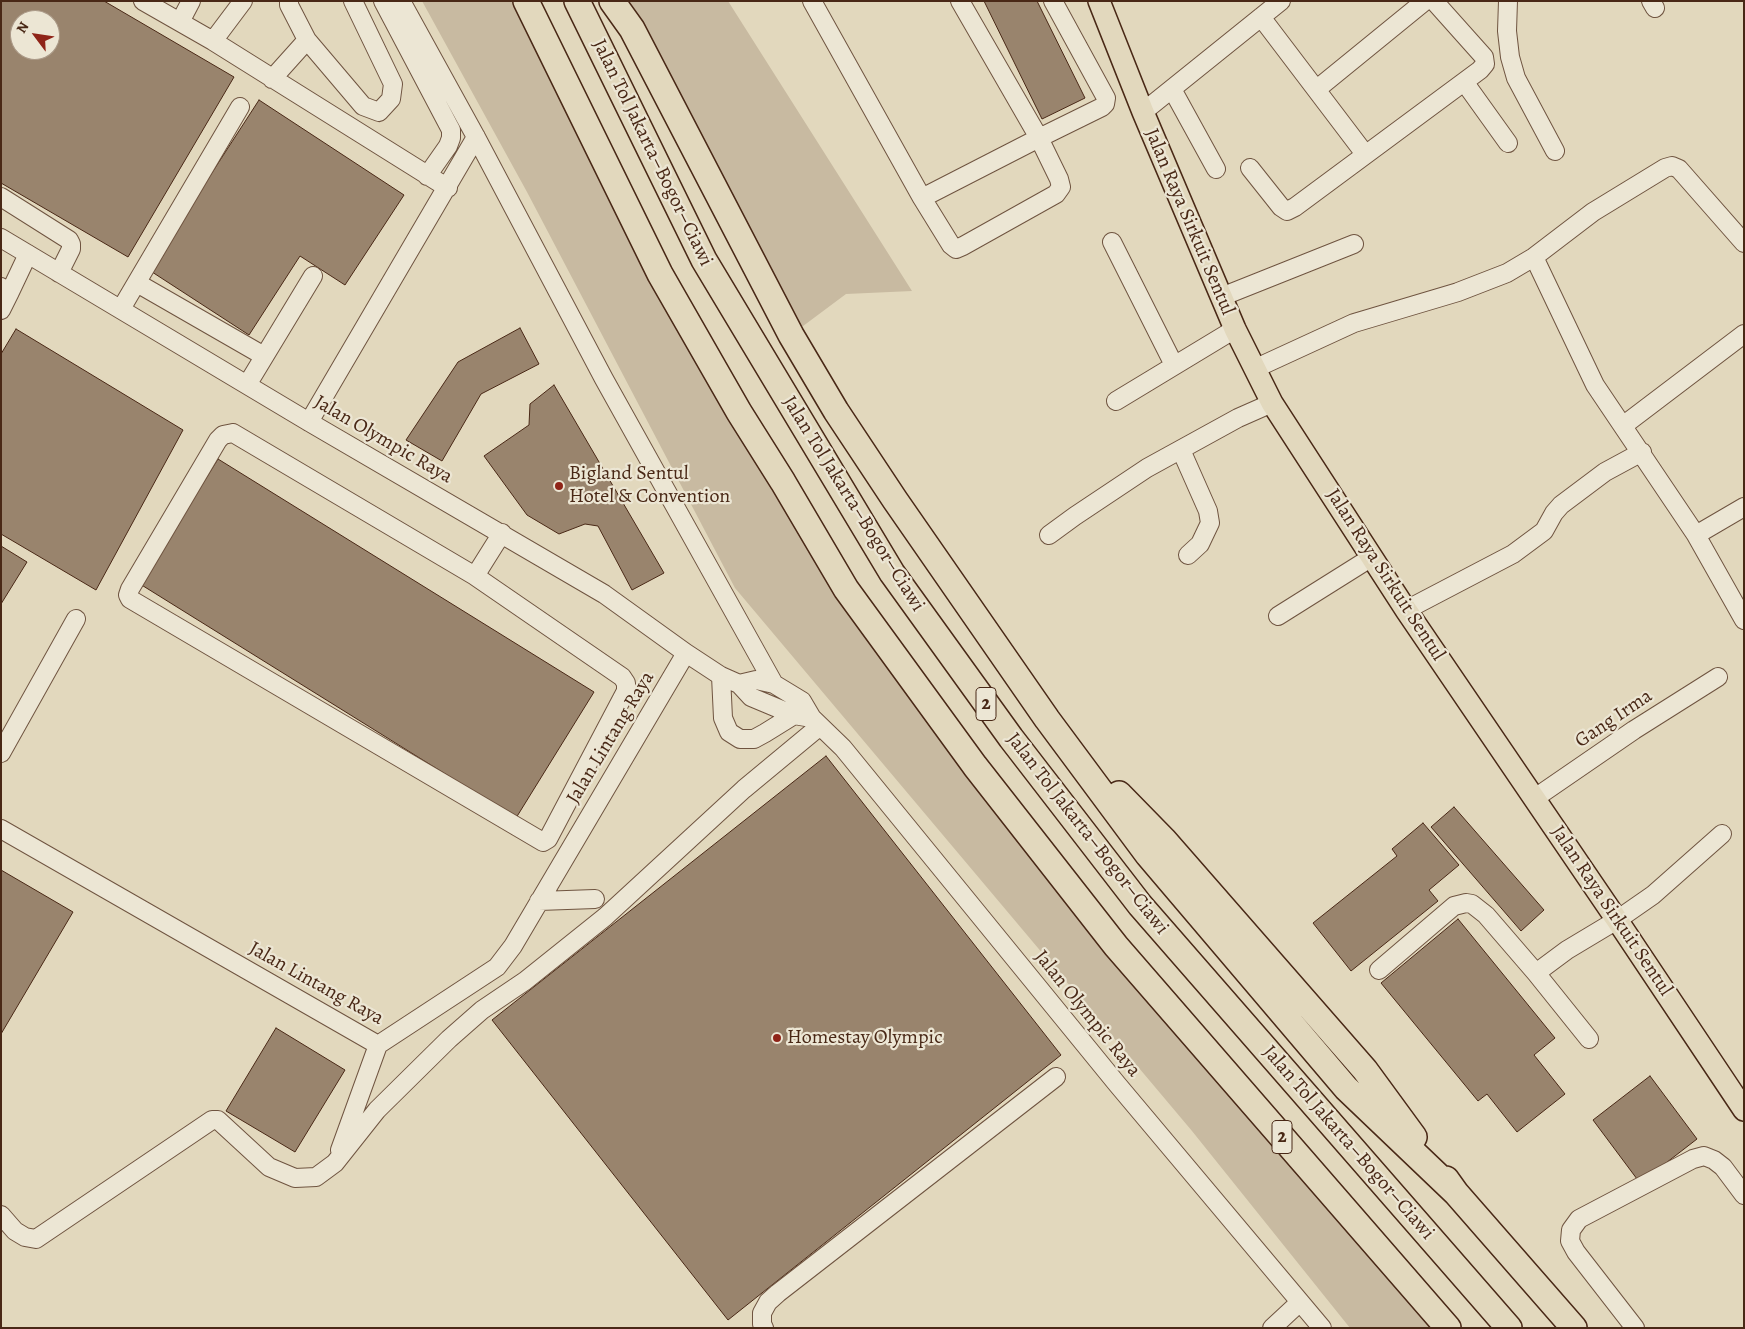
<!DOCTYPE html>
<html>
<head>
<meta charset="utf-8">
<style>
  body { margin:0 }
  #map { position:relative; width:1745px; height:1329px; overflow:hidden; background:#e2d8bd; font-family:Alegreya,serif }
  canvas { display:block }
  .frame { position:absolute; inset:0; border:2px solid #492816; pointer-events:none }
  .north { position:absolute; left:10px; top:10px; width:50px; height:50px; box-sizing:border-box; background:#ece6d4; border:1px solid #ab9a88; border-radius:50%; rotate:301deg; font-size:14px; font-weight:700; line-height:20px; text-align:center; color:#492816 }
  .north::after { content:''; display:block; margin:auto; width:18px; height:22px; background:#8f2418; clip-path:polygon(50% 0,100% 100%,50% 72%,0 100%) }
</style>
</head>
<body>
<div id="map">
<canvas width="1745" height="1329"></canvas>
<div class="frame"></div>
<div class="north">N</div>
</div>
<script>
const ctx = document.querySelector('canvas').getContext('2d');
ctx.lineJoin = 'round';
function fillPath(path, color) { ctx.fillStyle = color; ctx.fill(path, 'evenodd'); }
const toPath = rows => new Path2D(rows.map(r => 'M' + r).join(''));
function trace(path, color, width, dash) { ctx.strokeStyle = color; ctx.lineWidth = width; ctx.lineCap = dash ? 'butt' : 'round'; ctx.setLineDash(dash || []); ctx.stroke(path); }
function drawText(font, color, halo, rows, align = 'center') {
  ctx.font = font + ' Alegreya,serif'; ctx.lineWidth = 4.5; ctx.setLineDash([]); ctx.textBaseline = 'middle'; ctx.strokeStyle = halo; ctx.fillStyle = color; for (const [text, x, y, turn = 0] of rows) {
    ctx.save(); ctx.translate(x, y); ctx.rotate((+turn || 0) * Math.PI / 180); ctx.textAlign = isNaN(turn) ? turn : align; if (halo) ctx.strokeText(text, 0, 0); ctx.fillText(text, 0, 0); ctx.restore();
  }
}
const green = toPath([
  [422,1,526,1,739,412,975,766,1396,1268,1431,1328,1350,1328,1192,1131,735,588,527,192],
  [612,1,728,1,912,291,846,294,791,335]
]);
const building = toPath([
  [1,1,104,1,234,77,128,257,1,183,1,1],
  [20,20,50,20,50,50,20,50,20,20],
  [984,1,1037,1,1085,98,1042,119,984,1],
  [259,100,404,195,345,285,300,256,249,335,149,270,259,100],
  [520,328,539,364,481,394,442,461,406,440,458,362,520,328],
  [16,329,183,430,96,590,1,534,1,354,16,329],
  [554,385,664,573,632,590,598,526,585,524,559,534,527,515,484,456,529,425,530,404,554,385],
  [218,459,594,692,516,818,140,584,218,459],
  [1,546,27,562,1,604,1,546],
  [826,756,1061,1055,728,1320,492,1020,826,756],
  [1454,807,1544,910,1521,931,1431,827,1454,807],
  [1423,823,1459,865,1429,890,1438,901,1351,971,1313,923,1397,856,1392,849,1423,823],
  [1,870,73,912,1,1034,1,870],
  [1458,919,1555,1038,1534,1055,1565,1094,1517,1132,1487,1094,1478,1101,1381,983,1458,919],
  [276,1028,345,1070,295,1152,226,1111,276,1028],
  [1650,1076,1697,1139,1640,1183,1593,1120,1650,1076]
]);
const minor = toPath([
  [143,1,213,41,448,188],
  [289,1,289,5,307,40],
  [383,1,451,130,451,138,448,146,427,176],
  [401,1,476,137,604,379,774,684],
  [812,1,922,198,1039,138,960,1],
  [1508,1,1507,31,1510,57,1516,78,1555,151],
  [1651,1,1655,8],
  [1261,17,1365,154],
  [180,22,191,1],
  [213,41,243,1],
  [272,79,307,40,363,106,379,112,391,99,393,84,353,1],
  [1465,83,1508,143],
  [1172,89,1216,169],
  [1317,89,1425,1],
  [1143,112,1281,1],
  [1250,168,1281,207,1287,211,1295,207,1480,70,1485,64,1484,57,1434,1],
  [1,197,69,240,71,244,71,249,59,273],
  [922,198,951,245,956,249,963,246,1056,194,1061,187,1059,179,1039,138,1102,107,1105,104,1106,98,1053,1],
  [1,238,309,422,604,594,686,653,721,676,739,684,751,697,794,715,812,718],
  [1112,242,1174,365],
  [1534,257,1595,385,1696,535,1744,620],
  [137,283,264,356],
  [1,287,10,292,1,310],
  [10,292,28,254],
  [1221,297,1354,244],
  [121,309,240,107],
  [1254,369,1354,323,1458,292,1507,273,1534,257,1593,212,1665,168,1672,166,1679,169,1744,243],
  [247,385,313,276],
  [1116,401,1235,329],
  [309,422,476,137],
  [1624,425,1744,334],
  [233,433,475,576,622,677,626,683,626,691,548,839,543,842,130,599,128,595,130,589,218,440,223,435,233,433],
  [1181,450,1208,511,1210,523,1200,544,1188,555],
  [1049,535,1075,516,1147,468,1238,418,1272,403],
  [1696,535,1744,507],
  [475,576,502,533],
  [1406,610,1513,554,1544,531,1554,513,1561,505,1605,472,1642,452],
  [1278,616,1372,557],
  [721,676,723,718,729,732,740,739,754,739,765,733,794,715,798,708],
  [739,684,756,680,774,684,802,701,812,718,843,748,1117,1084,1322,1328],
  [1,753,76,619],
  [1535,798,1634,730,1718,677],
  [1,829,378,1045,497,967,513,946,686,653],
  [539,901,595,899],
  [1379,970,1454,906,1466,903,1472,904,1486,915,1536,973,1567,950,1617,920,1653,895,1722,834],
  [1536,973,1589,1039],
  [340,1150,378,1045],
  [1,1215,15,1231,25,1237,36,1239,212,1120,218,1120,269,1167,295,1178,316,1177,335,1163,377,1110,449,1039,482,1010,525,981,605,917,744,789,820,726],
  [764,1328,762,1324,762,1313,768,1302,778,1293,1056,1077],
  [1272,1328,1300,1302],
  [1635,1328,1576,1252,1570,1241,1571,1230,1579,1219,1693,1159,1704,1156,1714,1160,1723,1167,1744,1195]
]);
const major = toPath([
  [1099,1,1143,112,1235,329,1272,403,1406,610,1617,920,1744,1110]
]);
const highway = toPath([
  [526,1,660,274,739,412,783,482,846,589,975,766,1116,946,1448,1328],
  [577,1,704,260,892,573,1011,738,1140,905,1509,1328],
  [612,1,632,29,791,335,836,411,895,500,1047,719,1148,855,1346,1088,1456,1193],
  [1119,794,1164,840,1365,1070,1414,1137],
  [1446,1179,1456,1193,1574,1328]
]);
const markers = [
  [559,486,5,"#8f2418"],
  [777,1038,5,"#8f2418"]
];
const shields = [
  [986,704,20],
  [1282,1137,20]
];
const shieldNames = [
  ["2",986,704],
  ["2",1282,1137]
];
const streetNames = [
  ["Jalan Tol Jakarta–Bogor–Ciawi",652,153,64],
  ["Jalan Raya Sirkuit Sentul",1189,222,67],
  ["Jalan Olympic Raya",383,440,30],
  ["Jalan Tol Jakarta–Bogor–Ciawi",853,504,58],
  ["Jalan Raya Sirkuit Sentul",1385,575,57],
  ["Gang Irma",1614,719,-34],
  ["Jalan Lintang Raya",611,738,-59],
  ["Jalan Tol Jakarta–Bogor–Ciawi",1087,834,52],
  ["Jalan Raya Sirkuit Sentul",1611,911,56],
  ["Jalan Lintang Raya",316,984,29],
  ["Jalan Olympic Raya",1087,1014,51],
  ["Jalan Tol Jakarta–Bogor–Ciawi",1348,1143,49]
];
const poiNames = [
  ["Bigland Sentul",569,474],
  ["Hotel & Convention",569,497],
  ["Homestay Olympic",787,1038]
];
fillPath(green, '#c8baa1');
fillPath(building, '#99846d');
trace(building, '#492816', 1);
trace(minor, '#6f5440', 20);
trace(major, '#492816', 24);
trace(highway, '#492816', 28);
trace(minor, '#ece6d4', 18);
trace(major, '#e2d8bd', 21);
trace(highway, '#e2d8bd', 25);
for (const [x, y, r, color] of markers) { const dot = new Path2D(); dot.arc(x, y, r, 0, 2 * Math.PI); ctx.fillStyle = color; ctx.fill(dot); trace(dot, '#ece6d4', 2); }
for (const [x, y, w] of shields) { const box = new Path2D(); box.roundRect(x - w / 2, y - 16.5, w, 33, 4); ctx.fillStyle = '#ece6d4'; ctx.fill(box); trace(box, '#492816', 1); }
drawText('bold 19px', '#492816', null, shieldNames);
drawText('20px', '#492816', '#ece6d4', streetNames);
drawText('20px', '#492816', '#ece6d4', poiNames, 'left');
</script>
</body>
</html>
